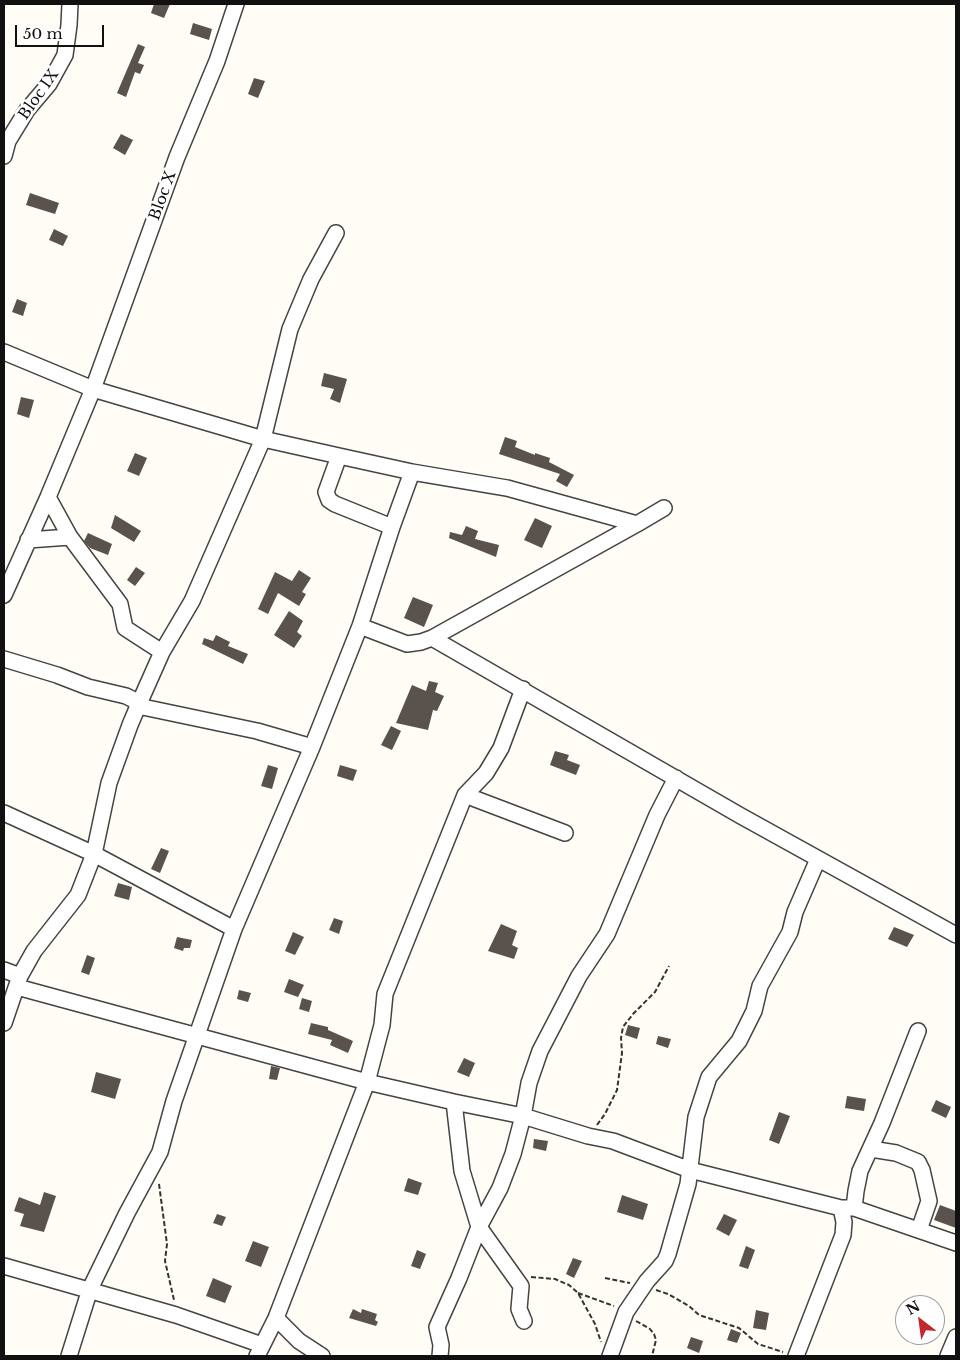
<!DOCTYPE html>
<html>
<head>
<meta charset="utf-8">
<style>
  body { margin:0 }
  #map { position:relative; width:960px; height:1360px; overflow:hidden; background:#fffdf5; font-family:"Libre Baskerville",serif }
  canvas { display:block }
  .frame { position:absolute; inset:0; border:5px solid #111; pointer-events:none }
  .north { position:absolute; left:895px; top:1295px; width:50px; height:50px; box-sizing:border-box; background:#fff; border:1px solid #a0a0a0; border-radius:50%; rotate:330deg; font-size:14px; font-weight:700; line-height:20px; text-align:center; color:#111 }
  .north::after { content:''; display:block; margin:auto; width:18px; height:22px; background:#c4262e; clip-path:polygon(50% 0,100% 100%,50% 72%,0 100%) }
  .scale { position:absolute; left:15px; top:25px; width:89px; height:22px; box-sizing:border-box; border:2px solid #111; border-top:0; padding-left:6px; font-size:15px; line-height:18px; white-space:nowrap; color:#111; -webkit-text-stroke:4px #fff; paint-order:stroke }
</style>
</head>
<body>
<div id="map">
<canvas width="960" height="1360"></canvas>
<div class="frame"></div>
<div class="north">N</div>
<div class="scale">50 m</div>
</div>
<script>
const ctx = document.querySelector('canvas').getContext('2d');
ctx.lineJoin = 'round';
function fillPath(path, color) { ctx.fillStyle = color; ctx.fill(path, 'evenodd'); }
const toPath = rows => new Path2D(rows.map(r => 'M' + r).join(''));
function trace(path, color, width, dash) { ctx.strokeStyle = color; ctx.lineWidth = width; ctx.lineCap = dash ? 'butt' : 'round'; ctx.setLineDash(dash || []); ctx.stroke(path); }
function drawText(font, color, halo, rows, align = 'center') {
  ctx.font = font + ' "Libre Baskerville",serif'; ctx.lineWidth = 5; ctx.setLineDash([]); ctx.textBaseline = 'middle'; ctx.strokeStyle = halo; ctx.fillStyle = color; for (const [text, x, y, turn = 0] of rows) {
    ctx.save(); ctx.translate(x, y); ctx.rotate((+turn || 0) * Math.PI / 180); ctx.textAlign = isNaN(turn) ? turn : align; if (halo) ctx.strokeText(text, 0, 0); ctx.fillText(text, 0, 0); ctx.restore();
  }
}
const building = toPath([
  [154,4,170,4,164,18,151,13],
  [193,23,212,29,209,40,190,34],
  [138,44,145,47,138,63,144,65,140,74,135,72,126,97,117,93],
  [254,78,265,81,258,98,248,94],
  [121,134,133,140,125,155,113,148],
  [30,193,59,203,55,214,26,205],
  [54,229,68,236,63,246,49,240],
  [17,299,27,303,23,316,12,312],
  [324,373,347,379,340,403,330,399,334,389,321,386],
  [21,397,34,400,29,418,17,414],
  [505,437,517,441,515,447,535,455,535,453,550,458,549,462,574,475,567,487,556,481,560,474,499,454],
  [135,453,147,458,139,476,127,471],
  [115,515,141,531,134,542,111,528],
  [535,518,552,526,542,548,524,540],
  [466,526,478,531,475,539,499,545,496,557,449,538,450,532,462,535],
  [88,533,112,544,108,555,90,548,84,541],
  [136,567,145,573,135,586,127,580],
  [299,570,311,578,302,592,306,594,299,606,278,593,268,614,258,609,275,572,292,581],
  [413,597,433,605,424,627,404,618],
  [289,611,303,621,297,632,302,636,294,648,274,635],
  [216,635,230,642,228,646,248,654,243,664,202,644,204,638,213,641],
  [429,681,438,683,435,692,444,696,437,711,433,710,428,730,396,723,412,685,426,691],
  [391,726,401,731,392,750,381,745],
  [555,751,569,755,567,760,580,765,576,775,550,765],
  [268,765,278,768,272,789,261,786],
  [340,765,357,770,353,781,337,776],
  [161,848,169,851,160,873,151,869],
  [118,883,132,887,129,900,114,896],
  [334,918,343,921,339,934,329,930],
  [501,924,517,931,512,945,518,948,514,959,488,951],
  [894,927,914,935,907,947,888,939],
  [293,932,304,937,295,955,285,951],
  [177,937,192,940,190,948,184,948,183,951,174,948],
  [87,955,95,958,89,975,81,972],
  [289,979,304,985,298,997,284,992],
  [239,990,251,993,248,1002,237,999],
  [302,998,312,1001,309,1012,299,1009],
  [311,1023,328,1027,328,1030,353,1041,348,1053,330,1045,332,1040,308,1034],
  [628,1025,640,1028,637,1039,625,1035],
  [658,1036,671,1039,668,1048,656,1044],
  [464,1058,475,1063,469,1077,457,1072],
  [271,1066,280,1068,277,1080,269,1079],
  [96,1072,121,1079,115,1099,91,1092],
  [847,1096,866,1099,864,1111,845,1108],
  [936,1100,951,1107,946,1118,931,1111],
  [779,1112,790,1116,779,1144,769,1140],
  [534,1139,548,1141,546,1151,533,1148],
  [408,1178,422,1183,418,1195,404,1191],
  [44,1192,56,1196,44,1232,20,1226,24,1214,14,1211,19,1197,40,1205],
  [622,1195,648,1204,643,1220,617,1212],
  [940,1205,956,1211,956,1228,934,1220],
  [217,1214,226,1217,222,1226,213,1223],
  [724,1214,737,1220,729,1236,716,1229],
  [253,1241,269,1247,261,1267,245,1261],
  [746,1246,755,1250,748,1269,739,1266],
  [417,1250,426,1254,420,1269,411,1266],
  [573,1258,582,1261,574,1278,566,1274],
  [213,1278,232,1286,225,1303,206,1296],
  [353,1309,361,1313,362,1309,377,1314,375,1320,378,1322,376,1326,349,1318],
  [756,1310,769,1313,766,1330,753,1328],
  [731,1329,741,1333,737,1343,727,1340],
  [691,1337,703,1341,699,1353,687,1348]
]);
const path = toPath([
  [597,1125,605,1114,617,1090,622,1053,621,1038,623,1027,633,1014,655,992,669,966],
  [159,1184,167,1244,165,1261,174,1300],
  [531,1277,555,1279,569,1285,578,1293,595,1324,601,1342],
  [605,1278,630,1283],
  [656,1290,668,1294,689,1306,699,1315,739,1328,758,1344,783,1352],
  [578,1293,614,1306],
  [636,1321,650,1329,654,1334,656,1340,652,1356]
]);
const minor = toPath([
  [4,156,8,141,27,110,49,84,65,55,69,25,70,4],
  [4,352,93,389,177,157,217,61,236,4],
  [339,456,412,472,392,527],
  [412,472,507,488,637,524],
  [48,497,70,537],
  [28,540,70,537,120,604,125,628,162,652],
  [4,595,48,497,93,389,263,439,290,329,311,279,336,233],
  [360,626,407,644,421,642,432,638,741,816,956,935],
  [432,638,637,524,664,508],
  [4,659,57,675,88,687,126,696,134,700,138,706,257,731,312,747,360,626,392,527,335,504,329,500,326,492,339,456,263,439,192,601,162,652,138,706,130,725,109,783,94,854,78,895,34,951,20,976,4,1023],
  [465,795,565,833],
  [4,813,94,854,234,929],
  [4,970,20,976],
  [17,987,367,1082,382,1025,385,994,465,795,486,773,501,748,523,689],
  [871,1149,896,1153,918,1162,922,1170,929,1201,919,1230],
  [854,1208,856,1191,860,1171,882,1123,918,1031],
  [4,1266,176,1315,262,1345],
  [276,1318,299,1341,322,1356],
  [524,1321,519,1309,521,1286,479,1227,500,1188,513,1154,523,1116,529,1083,540,1051,579,976,607,934,657,815,676,778],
  [69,1356,90,1289,127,1213,160,1152,174,1101,234,929,312,747],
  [257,1356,276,1318,367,1082,454,1102,523,1116,588,1136,613,1141,690,1170,841,1208,854,1208,956,1243],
  [440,1356,441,1345,437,1327,459,1278,479,1227,462,1171,454,1102],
  [610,1356,626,1312,647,1281,665,1261,668,1254,688,1184,696,1117,709,1077,739,1041,754,1011,760,986,790,932,795,912,818,859],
  [796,1356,843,1235,844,1222,841,1208],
  [948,1356,956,1337]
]);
const streetNames = [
  ["Bloc IX",39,95,-55],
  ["Bloc X",163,196,-70]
];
fillPath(building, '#5a524d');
trace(minor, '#444', 18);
trace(path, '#333', 2, [5, 2.5]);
trace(minor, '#fff', 15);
drawText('15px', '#111', '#fff', streetNames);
</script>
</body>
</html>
